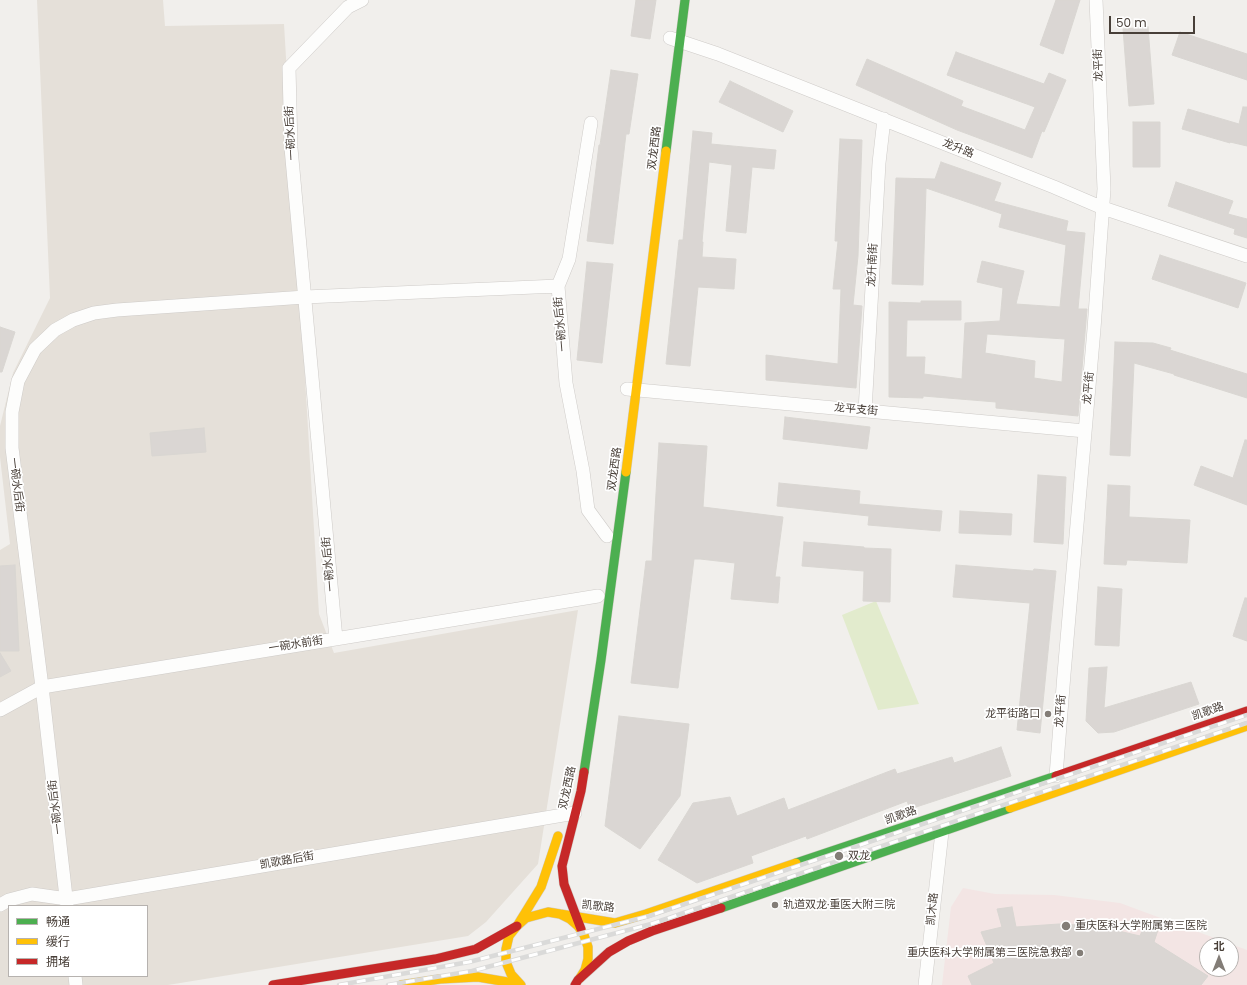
<!DOCTYPE html>
<html>
<head>
<meta charset="utf-8">
<style>
  body { margin:0 }
  #map { position:relative; width:1247px; height:985px; overflow:hidden; background:#f1efec; font-family:Poppins,"Noto Sans SC",sans-serif }
  canvas { display:block }
  .legend { position:absolute; left:8px; top:905px; width:140px; height:72px; box-sizing:border-box; background:#fff; border:1px solid #b6b2af; margin:0; padding:5px 7px; list-style:none; font-size:12px; color:#483f38 }
  .legend li { display:flex; align-items:center; gap:8px; height:20px }
  .legend b { width:20px; border:1px solid #b6b2af }
  .north { position:absolute; left:1199px; top:937px; width:40px; height:40px; box-sizing:border-box; background:#fff; border:1px solid #b6b2af; border-radius:50%; rotate:0deg; font-size:11px; font-weight:700; line-height:16px; text-align:center; color:#483f38 }
  .north::after { content:''; display:block; margin:auto; width:14px; height:18px; background:#837d77; clip-path:polygon(50% 0,100% 100%,50% 72%,0 100%) }
  .scale { position:absolute; left:1109px; top:16px; width:86px; height:18px; box-sizing:border-box; border:2px solid #483f38; border-top:0; padding-left:5px; font-size:12px; line-height:14px; white-space:nowrap; color:#483f38; -webkit-text-stroke:3px #fff; paint-order:stroke }
</style>
</head>
<body>
<div id="map">
<canvas width="1247" height="985"></canvas>
<ul class="legend">
<li><b style="height:5px;background:#4caf50"></b>畅通</li>
<li><b style="height:5px;background:#ffc107"></b>缓行</li>
<li><b style="height:5px;background:#c62828"></b>拥堵</li>
</ul>
<div class="north">北</div>
<div class="scale">50 m</div>
</div>
<script>
const ctx = document.querySelector('canvas').getContext('2d');
ctx.lineJoin = 'round';
function fillPath(path, color) { ctx.fillStyle = color; ctx.fill(path, 'evenodd'); }
const toPath = rows => new Path2D(rows.map(r => 'M' + r).join(''));
function trace(path, color, width, dash) { ctx.strokeStyle = color; ctx.lineWidth = width; ctx.lineCap = dash ? 'butt' : 'round'; ctx.setLineDash(dash || []); ctx.stroke(path); }
function drawText(font, color, halo, rows, align = 'center') {
  ctx.font = font + ' Poppins,"Noto Sans SC",sans-serif'; ctx.lineWidth = 3.5; ctx.setLineDash([]); ctx.textBaseline = 'middle'; ctx.strokeStyle = halo; ctx.fillStyle = color; for (const [text, x, y, turn = 0] of rows) {
    ctx.save(); ctx.translate(x, y); ctx.rotate((+turn || 0) * Math.PI / 180); ctx.textAlign = isNaN(turn) ? turn : align; if (halo) ctx.strokeText(text, 0, 0); ctx.fillText(text, 0, 0); ctx.restore();
  }
}
const residential = toPath([
  [37,0,163,0,165,26,284,24,319,614,334,653,578,610,538,864,486,922,468,936,168,985,0,985,0,550,10,544,0,457,0,426,13,373,50,298],
  [9,906,147,906,147,976,9,976]
]);
const medical = toPath([
  [963,888,995,894,1054,895,1120,903,1247,950,1247,985,942,985,951,907],
  [1207,945,1231,945,1231,969,1207,969]
]);
const green = toPath([
  [876,601,919,704,878,710,842,615]
]);
const building = toPath([
  [636,0,656,0,650,39,631,36,636,0],
  [1056,0,1080,0,1063,54,1040,45,1056,0],
  [1148,27,1154,104,1129,106,1123,29,1148,27],
  [1180,32,1247,54,1247,80,1172,55,1180,32],
  [956,52,1044,84,1049,73,1066,80,1044,132,1042,131,1032,158,957,130,856,85,867,59,963,101,961,106,1025,130,1035,107,947,75,956,52],
  [611,70,638,74,629,134,626,134,613,244,587,241,599,145,600,145,611,70],
  [730,81,793,111,783,132,719,102,730,81],
  [1243,107,1247,107,1247,146,1230,142,1230,143,1182,129,1188,109,1239,124,1243,107],
  [1133,122,1160,122,1160,167,1133,167,1133,122],
  [693,131,712,133,711,144,776,150,774,169,752,167,746,233,726,231,732,165,709,162,702,242,703,242,702,257,736,259,734,289,698,287,690,366,666,364,679,240,683,240,693,131],
  [840,139,862,140,858,256,853,305,862,306,856,388,766,380,766,355,838,364,841,289,833,289,838,241,835,241,840,139],
  [941,162,1001,183,994,201,1068,221,1066,231,1085,233,1078,309,1087,309,1078,416,996,408,996,402,923,396,923,398,889,397,889,302,921,303,921,301,961,301,961,320,907,320,906,357,925,357,924,374,962,379,965,323,1000,321,1003,288,977,282,982,261,1024,271,1016,304,1060,307,1066,245,999,227,1002,214,926,188,923,285,892,284,896,178,935,179,941,162],
  [987,334,1065,339,1062,382,1034,378,1035,361,985,353,987,334],
  [1176,182,1233,201,1228,214,1247,219,1247,238,1234,234,1235,229,1168,206,1176,182],
  [1160,255,1246,283,1238,308,1152,279,1160,255],
  [587,262,613,264,602,363,577,360,587,262],
  [0,327,15,332,2,372,0,372,0,327],
  [1115,342,1153,343,1171,348,1170,350,1247,374,1247,398,1174,375,1174,374,1134,363,1130,456,1110,455,1115,342],
  [785,417,870,427,867,449,783,439,785,417],
  [204,428,206,452,152,456,150,433,204,428],
  [1245,440,1247,440,1247,505,1194,485,1201,466,1233,478,1245,440],
  [659,443,707,446,703,507,783,517,775,577,780,577,778,603,731,599,735,563,700,559,694,559,678,688,631,683,646,561,652,561,659,443],
  [1038,475,1066,477,1063,544,1034,542,1038,475],
  [779,483,860,491,859,504,942,511,940,531,868,525,869,516,777,506,779,483],
  [1108,485,1130,486,1129,517,1190,520,1187,563,1127,560,1126,565,1104,564,1108,485],
  [960,511,1012,514,1011,535,959,533,960,511],
  [804,542,864,547,864,548,891,549,890,602,863,601,864,571,802,566,804,542],
  [15,565,19,651,0,651,0,566,15,565],
  [956,565,1033,571,1034,569,1056,571,1040,733,1017,730,1030,603,953,597,956,565],
  [1098,587,1122,589,1119,646,1095,645,1098,587],
  [1245,598,1247,598,1247,641,1233,636,1245,598],
  [0,653,11,671,0,677,0,653],
  [1107,667,1104,708,1191,682,1199,704,1114,732,1098,733,1086,721,1089,668,1107,667],
  [619,716,689,724,680,796,640,849,605,826,619,716],
  [1001,747,1011,776,910,809,907,801,807,839,806,836,751,856,753,863,697,883,658,860,693,803,730,797,737,816,784,798,788,810,895,769,897,774,952,757,954,763,1001,747],
  [1012,907,1016,927,1059,924,1097,926,1140,936,1145,923,1159,927,1154,942,1208,976,1201,985,972,985,968,976,994,963,981,932,1002,927,997,909,1012,907]
]);
const street = toPath([
  [670,38,718,54,1054,187,1103,208,1247,256],
  [591,123,569,259,558,286,566,383,583,471,588,510,607,536],
  [627,389,1085,431],
  [865,411,879,163,884,119],
  [336,639,291,148,289,68,348,7,362,0],
  [0,710,42,687,598,596],
  [1056,776,1064,674,1094,329,1104,189,1096,0],
  [0,905,9,900,32,894,67,899,575,813],
  [67,906,42,687,12,448,12,412,18,381,35,349,55,330,73,320,94,313,117,310,305,297,558,286],
  [75,976,76,985],
  [925,985,942,832]
]);
const fast = toPath([
  [666,151,685,0],
  [584,772,601,660,626,472],
  [796,863,1056,776],
  [721,908,1010,808]
]);
const slow = toPath([
  [626,472,666,151],
  [1010,808,1247,726],
  [560,914,615,923,646,914,796,863],
  [517,926,541,887,558,836],
  [401,985,440,979,478,977,519,984],
  [521,985,511,974,506,962,506,949,509,936,517,926,526,918,548,912,560,914,570,919,578,926,584,935,588,947,588,959,585,970,580,978]
]);
const jam = toPath([
  [1056,776,1247,711],
  [581,929,564,884,562,866,581,791,584,772],
  [273,985,435,959,476,949,517,926],
  [575,985,578,980,609,952,628,941,652,931,721,908]
]);
const rail = toPath([
  [339,985,469,962,649,916,1247,715],
  [388,985,472,971,651,924,1247,723]
]);
const markers = [
  [1048,714,4,"#837d77"],
  [839,856,5,"#837d77"],
  [775,905,4,"#837d77"],
  [1066,926,5,"#837d77"],
  [1080,953,4,"#837d77"]
];
const streetNames = [
  ["龙平街",1099,65,-92],
  ["一碗水后街",291,133,-93],
  ["双龙西路",655,148,-83],
  ["龙升路",958,149,22],
  ["龙升南街",873,265,-87],
  ["一碗水后街",561,324,-95],
  ["龙平街",1089,388,-85],
  ["龙平支街",856,410,5],
  ["双龙西路",615,469,-82],
  ["一碗水后街",16,485,83],
  ["一碗水后街",329,564,-95],
  ["一碗水前街",296,645,-9],
  ["龙平街",1061,711,-86],
  ["凯歌路",1208,712,-19],
  ["双龙西路",568,788,-78],
  ["一碗水后街",56,807,-97],
  ["凯歌路",901,816,-19],
  ["凯歌路后街",287,861,-10],
  ["凯歌路",598,907,6],
  ["凯木路",933,909,-84]
];
const poiNames = [
  ["龙平街路口",1040,714,"right"],
  ["双龙",848,856],
  ["轨道双龙·重医大附三院",783,905],
  ["重庆医科大学附属第三医院",1075,926],
  ["重庆医科大学附属第三医院急救部",1072,953,"right"]
];
fillPath(residential, '#e5e0d9');
fillPath(medical, '#f3e5e4');
fillPath(green, '#e2ebcd');
fillPath(building, '#dad6d3');
trace(building, '#d9d6d2', 1);
trace(street, '#cecbc8', 14);
trace(fast, '#d0cbc3', 10);
trace(slow, '#d0cbc3', 10);
trace(jam, '#d0cbc3', 10);
trace(street, '#fdfdfc', 13);
trace(fast, '#4caf50', 9);
trace(slow, '#ffc107', 9);
trace(jam, '#c62828', 9);
trace(rail, '#dadad9', 4.5);
trace(rail, '#fff', 3, [9]);
for (const [x, y, r, color] of markers) { const dot = new Path2D(); dot.arc(x, y, r, 0, 2 * Math.PI); ctx.fillStyle = color; ctx.fill(dot); trace(dot, '#fff', 1.5); }
drawText('11px', '#483f38', '#fff', streetNames);
drawText('11px', '#483f38', '#fff', poiNames, 'left');
</script>
</body>
</html>
